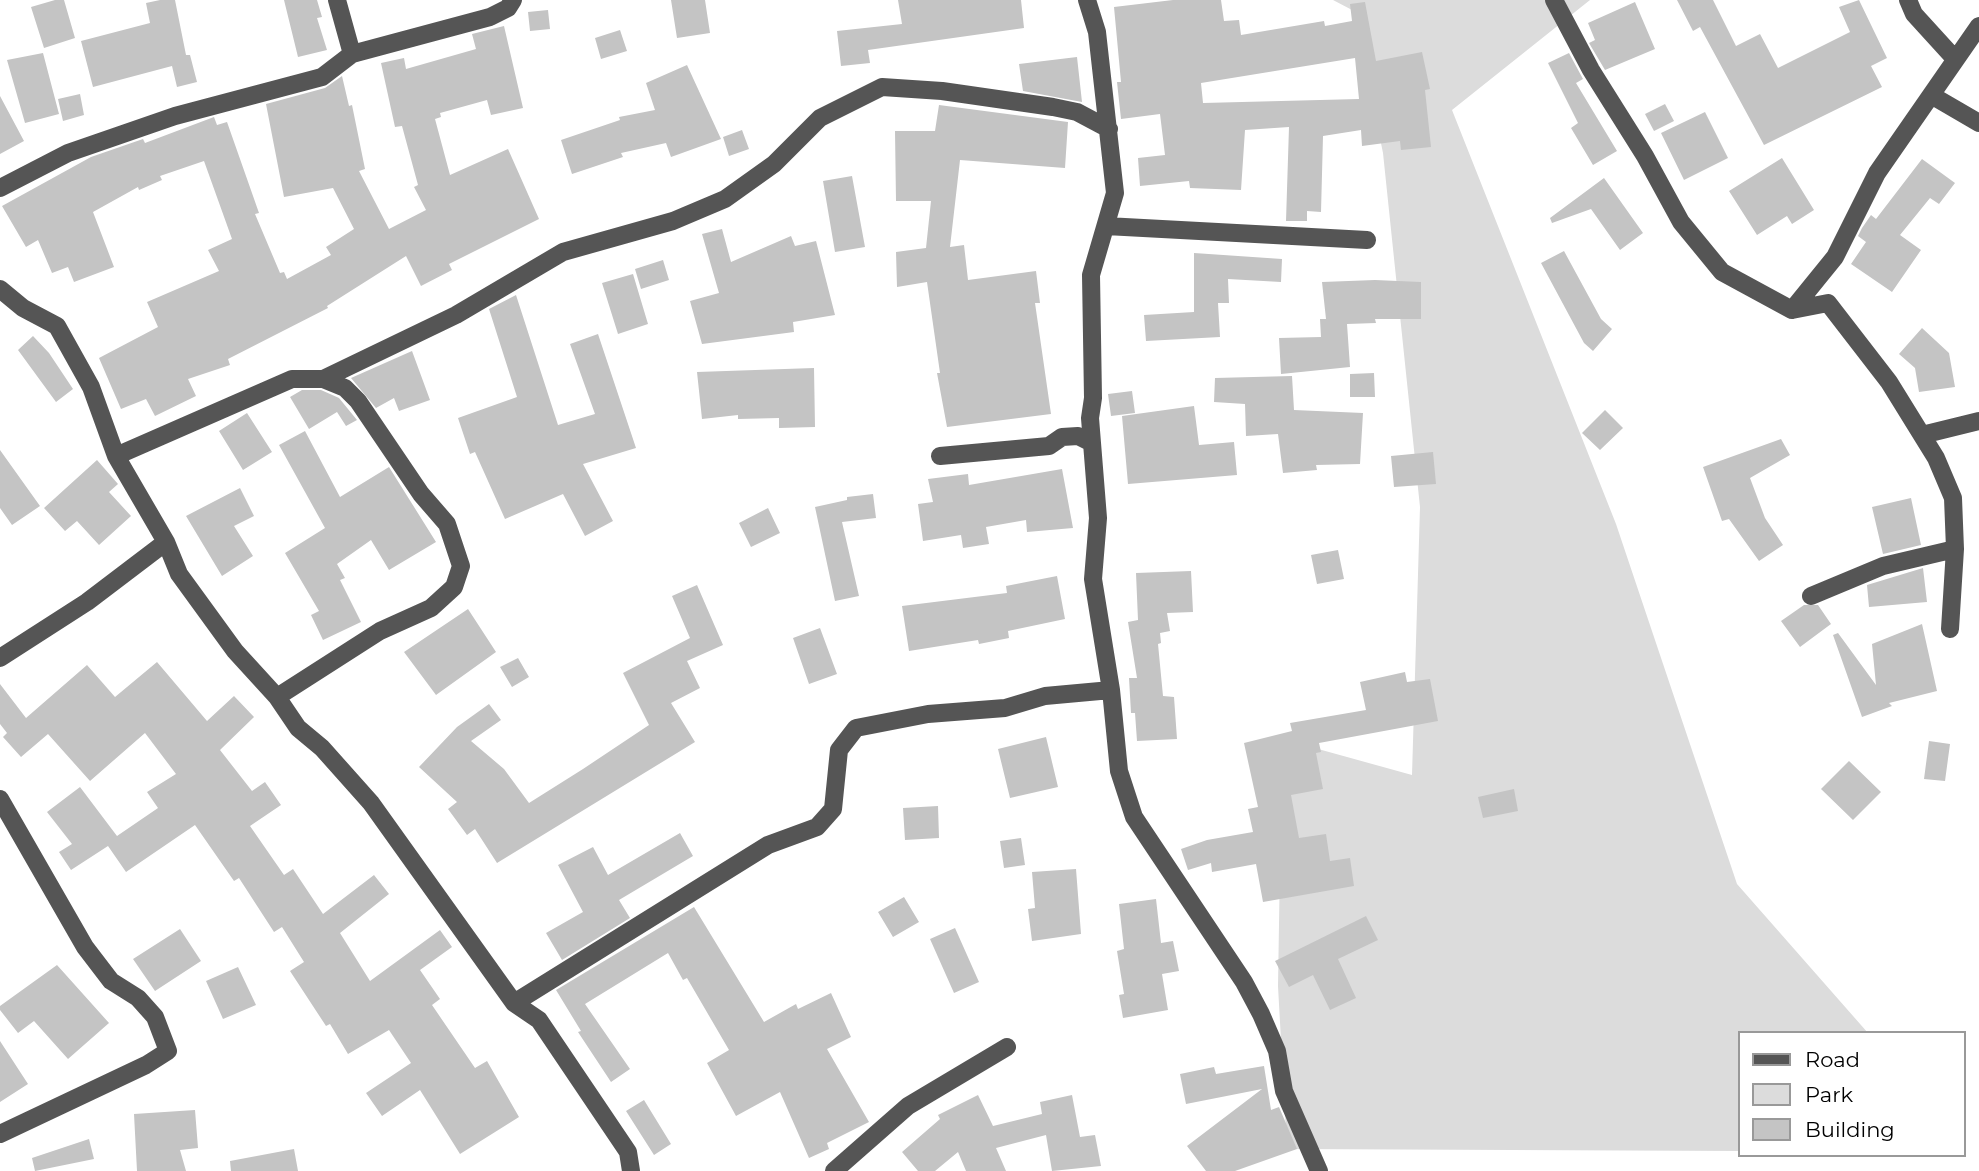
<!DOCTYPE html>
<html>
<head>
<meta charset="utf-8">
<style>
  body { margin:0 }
  #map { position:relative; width:1979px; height:1171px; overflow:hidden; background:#fff; font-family:Montserrat,sans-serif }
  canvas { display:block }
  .legend { position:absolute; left:1738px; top:1031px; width:228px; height:126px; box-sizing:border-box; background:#fff; border:2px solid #999; margin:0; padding:9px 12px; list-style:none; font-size:21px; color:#000 }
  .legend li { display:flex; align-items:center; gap:14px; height:35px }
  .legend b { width:35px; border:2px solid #999 }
</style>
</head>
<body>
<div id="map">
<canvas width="1979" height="1171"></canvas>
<ul class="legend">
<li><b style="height:9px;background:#555"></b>Road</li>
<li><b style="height:19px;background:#dcdcdc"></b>Park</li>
<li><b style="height:19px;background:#c4c4c4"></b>Building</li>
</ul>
</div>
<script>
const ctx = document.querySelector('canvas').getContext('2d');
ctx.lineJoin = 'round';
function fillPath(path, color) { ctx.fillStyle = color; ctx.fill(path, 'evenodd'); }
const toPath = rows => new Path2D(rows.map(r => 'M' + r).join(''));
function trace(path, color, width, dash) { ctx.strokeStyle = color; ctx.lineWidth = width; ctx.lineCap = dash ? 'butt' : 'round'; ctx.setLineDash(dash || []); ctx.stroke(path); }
const green = toPath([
  [1333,0,1590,0,1452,110,1616,524,1737,884,1868,1033,1739,1033,1739,1151,1287,1149,1278,986,1282,739,1412,775,1420,507,1383,153,1354,11]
]);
const building = toPath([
  [55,0,64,0,75,38,44,48,31,7],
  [160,0,175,0,186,55,190,55,197,82,177,87,172,66,93,87,81,41,150,23,146,3],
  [284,0,317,0,322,17,317,18,327,50,298,57],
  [671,0,705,0,710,33,677,38],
  [898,0,1021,0,1024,28,868,50,870,63,841,66,837,31,902,24],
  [1173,0,1221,0,1224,21,1239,20,1241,35,1324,21,1325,26,1352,21,1350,4,1365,2,1376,61,1422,52,1430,89,1425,90,1431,147,1401,150,1400,141,1362,146,1361,130,1323,136,1321,212,1307,211,1307,221,1286,221,1289,127,1245,130,1241,190,1190,188,1189,181,1140,186,1138,158,1165,155,1160,114,1121,119,1117,82,1121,82,1114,7],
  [1355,58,1359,99,1203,103,1201,83],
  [1677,0,1713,0,1736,46,1760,34,1778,68,1850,32,1839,7,1859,0,1887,58,1871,66,1882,87,1764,145,1700,27,1693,31],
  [1635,2,1655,49,1605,70,1589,43,1595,40,1588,23],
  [548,10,550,29,530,31,528,12],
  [504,26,523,108,491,115,487,100,440,113,441,117,435,119,450,175,508,149,539,219,449,264,452,270,421,286,406,256,327,306,328,308,228,359,230,365,188,379,196,396,155,416,146,399,121,409,99,358,158,327,147,302,219,271,208,250,232,239,204,161,160,176,162,180,139,190,138,187,93,212,114,267,74,282,68,267,52,273,38,240,26,247,2,206,91,157,143,139,145,143,214,117,217,125,227,122,259,213,255,214,280,273,284,272,287,279,331,255,326,247,354,229,333,188,284,197,266,104,325,88,342,76,349,106,352,105,365,169,359,171,389,229,426,210,414,187,418,185,402,126,395,127,381,63,404,58,406,69,476,49,472,34],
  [620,30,627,51,601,59,595,38],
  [43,53,59,114,25,123,7,60],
  [1569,53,1583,79,1576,83,1617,151,1593,165,1571,128,1578,123,1548,63],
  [1077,57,1082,102,1023,91,1019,64],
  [687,65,721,139,671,157,666,143,621,153,623,157,572,174,561,140,620,120,619,117,655,110,646,83],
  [80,94,84,115,63,121,58,99],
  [0,96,24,141,0,154],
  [1665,104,1674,121,1654,131,1645,114],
  [939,105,1068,122,1065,168,960,160,950,247,964,245,968,280,1036,271,1040,303,1035,303,1051,414,947,427,937,373,940,373,927,282,897,287,896,252,926,248,931,201,896,201,895,131,935,131],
  [1705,112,1728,158,1684,180,1661,133],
  [742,130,749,149,729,156,723,137],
  [1782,158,1814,210,1792,224,1787,216,1757,235,1729,191],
  [1922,159,1955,183,1939,204,1930,198,1900,235,1921,250,1892,292,1851,264,1866,242,1858,236,1862,228,1871,215,1876,219],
  [852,176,865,247,835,252,823,181],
  [1604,178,1643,233,1620,250,1591,209,1552,223,1550,218],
  [722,229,731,262,791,236,795,246,816,241,835,315,793,322,794,332,702,344,690,301,719,293,702,234],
  [1564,251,1601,319,1612,329,1593,351,1584,343,1541,263],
  [1194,253,1282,259,1281,282,1228,279,1229,303,1218,303,1220,337,1146,341,1144,315,1194,312],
  [663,260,669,280,641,289,635,269],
  [633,274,648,324,618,334,602,283],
  [1375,280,1421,282,1421,319,1375,319,1376,323,1347,324,1350,367,1281,374,1279,338,1321,337,1320,319,1326,319,1322,282],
  [516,295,558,425,595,414,570,344,598,334,636,448,583,464,613,521,585,536,563,494,505,519,475,452,470,454,458,418,517,397,489,309],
  [1922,328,1949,353,1955,387,1919,392,1915,368,1899,354],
  [33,336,49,353,73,389,56,402,18,350],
  [412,351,430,400,399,411,394,398,376,408,351,378],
  [814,368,815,427,779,428,779,418,738,419,738,415,702,419,697,372],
  [1374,373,1375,397,1350,397,1350,374],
  [1292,376,1294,410,1363,413,1360,464,1316,465,1317,470,1283,473,1278,434,1246,436,1245,404,1214,402,1215,378],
  [302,390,321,390,339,398,357,420,346,426,337,412,309,429,290,397],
  [1132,391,1135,413,1111,416,1108,394],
  [1194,406,1199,445,1234,442,1237,475,1128,484,1122,416],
  [1605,410,1623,428,1600,450,1582,433],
  [247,413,272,452,243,470,219,431],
  [305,431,340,497,389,467,436,542,389,570,371,540,337,564,345,578,340,580,361,622,323,640,311,615,319,611,285,553,325,528,279,445],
  [1781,439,1790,455,1750,478,1765,518,1783,545,1759,561,1729,519,1722,521,1703,467],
  [0,450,40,506,12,525,0,508],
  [1433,452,1436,484,1394,487,1391,456],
  [97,460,118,484,109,492,131,516,99,545,77,521,65,531,44,508],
  [1062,469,1073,528,1027,532,1026,520,986,527,989,544,963,548,961,535,923,541,918,504,933,502,928,479,968,474,969,485],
  [240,488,254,516,234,526,253,556,222,576,186,516],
  [873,494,876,518,842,522,859,596,835,601,815,507,847,500,847,497],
  [1911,498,1921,545,1883,554,1872,507],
  [768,508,780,533,751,547,739,523],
  [1338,550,1344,579,1317,584,1311,555],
  [1923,568,1927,602,1869,607,1867,585],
  [1191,571,1193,612,1167,613,1170,631,1160,633,1161,643,1158,644,1163,696,1174,697,1177,739,1137,741,1135,713,1131,713,1129,678,1137,678,1128,622,1138,620,1136,573],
  [1057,576,1065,619,1008,631,1009,638,979,644,978,640,909,651,902,606,1007,593,1006,586],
  [697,585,723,645,687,661,700,688,671,703,695,742,497,863,475,829,467,835,448,809,457,802,419,767,457,727,489,704,501,720,471,741,504,769,529,803,583,769,649,725,623,673,690,638,672,596],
  [1804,605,1818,605,1831,624,1800,647,1781,621],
  [468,609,496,652,436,695,404,652],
  [1922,624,1937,691,1889,703,1892,706,1862,717,1833,635,1838,633,1876,685,1872,644],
  [820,628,837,674,809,684,793,638],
  [518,658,529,677,512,687,500,667],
  [157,662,207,721,234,696,254,717,220,750,252,791,265,782,281,805,250,826,284,875,293,869,323,914,374,875,389,894,340,933,370,981,440,930,452,947,420,970,440,999,432,1005,475,1068,487,1061,519,1117,460,1154,420,1090,382,1116,366,1093,411,1063,389,1030,348,1054,330,1024,326,1026,290,971,304,962,282,927,274,932,239,878,234,881,195,825,126,872,108,846,71,870,59,852,72,844,47,812,80,787,117,836,158,808,147,792,176,774,145,733,90,781,48,734,21,757,3,737,7,733,0,724,0,684,26,718,87,665,115,697],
  [1405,672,1407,682,1430,679,1438,721,1319,743,1321,752,1316,753,1323,789,1291,795,1299,838,1326,834,1330,861,1350,858,1354,886,1263,902,1256,864,1212,872,1211,863,1188,870,1181,849,1207,840,1253,832,1248,809,1258,807,1244,743,1292,731,1290,723,1366,710,1360,682],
  [1046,737,1058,787,1010,798,998,749],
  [1929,741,1950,744,1945,781,1924,779],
  [1849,761,1881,792,1853,820,1821,789],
  [1514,789,1518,811,1483,818,1478,797],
  [938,806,939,838,905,840,903,808],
  [680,833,693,856,619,900,630,918,562,960,546,933,583,912,558,865,593,847,608,875],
  [1021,838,1025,865,1004,868,1000,841],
  [1076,869,1081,934,1032,941,1028,909,1035,908,1032,872],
  [904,897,919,922,893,937,878,912],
  [1156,899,1161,943,1173,941,1179,971,1162,974,1168,1010,1123,1018,1119,995,1124,994,1117,951,1124,949,1119,904],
  [694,907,764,1022,796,1004,798,1009,831,993,851,1037,827,1049,869,1122,827,1143,829,1149,809,1158,780,1092,736,1116,707,1063,729,1050,687,978,683,980,668,953,585,1004,630,1069,611,1082,578,1032,581,1031,556,990],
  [1366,916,1378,940,1338,959,1356,998,1330,1010,1313,975,1289,987,1275,961],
  [955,928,979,982,954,993,930,939],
  [180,929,201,961,155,991,133,959],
  [57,965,109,1023,68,1059,34,1021,18,1033,0,1010,0,1006],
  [238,967,256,1005,223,1019,206,981],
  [0,1041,28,1084,0,1102],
  [1264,1066,1271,1110,1279,1107,1297,1149,1235,1171,1206,1171,1187,1146,1262,1089,1186,1104,1180,1074,1214,1067,1216,1074],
  [978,1095,993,1126,1042,1114,1040,1102,1072,1095,1080,1137,1095,1135,1101,1166,1052,1171,1046,1135,996,1148,1006,1171,966,1171,958,1152,935,1171,918,1171,902,1152,940,1119,938,1115],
  [644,1100,671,1144,654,1155,626,1111],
  [195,1110,198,1148,180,1150,186,1171,137,1171,134,1114],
  [89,1139,94,1159,35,1171,32,1158],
  [294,1149,298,1171,231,1171,230,1161]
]);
const minor = toPath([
  [1087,0,1097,32,1115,193,1091,275,1093,398,1090,418,1098,518,1093,579,1111,690,1119,771,1134,817,1244,982,1261,1014,1277,1051,1284,1091,1319,1171],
  [1554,0,1591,70,1645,156,1681,222,1722,272,1792,310],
  [1908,0,1914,14,1955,59],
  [352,54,490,17,508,8,513,0],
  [1931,95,1979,123],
  [0,188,68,153,175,116,322,77,352,54,337,0],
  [1106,226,1367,240],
  [0,289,23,308,57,326,91,387,116,456,166,542,179,574,235,651,277,697,298,728,322,748,371,803,514,1003,539,1020,628,1152,631,1171],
  [323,379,456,315,563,252,673,221,725,199,774,164,820,118,882,87,942,91,1053,107,1077,112,1109,129],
  [1922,435,1979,421],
  [116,456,292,379,323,379,345,388,358,401,421,494,447,524,461,566,454,587,431,608,380,631,277,697],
  [940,456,1049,446,1062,437,1078,436,1092,443],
  [1811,596,1883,566,1955,549],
  [1950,629,1955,549,1953,498,1936,458,1889,382,1828,303,1792,310,1835,257,1877,173,1979,26],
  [0,658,87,602,166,542],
  [0,799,85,947,111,981,138,998,155,1017,168,1051,146,1065,0,1134],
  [514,1003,768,845,817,827,833,809,839,750,856,728,928,714,1005,708,1045,696,1111,690],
  [834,1171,908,1106,1007,1047]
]);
fillPath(green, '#dcdcdc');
fillPath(building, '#c4c4c4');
trace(minor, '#555', 18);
</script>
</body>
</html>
